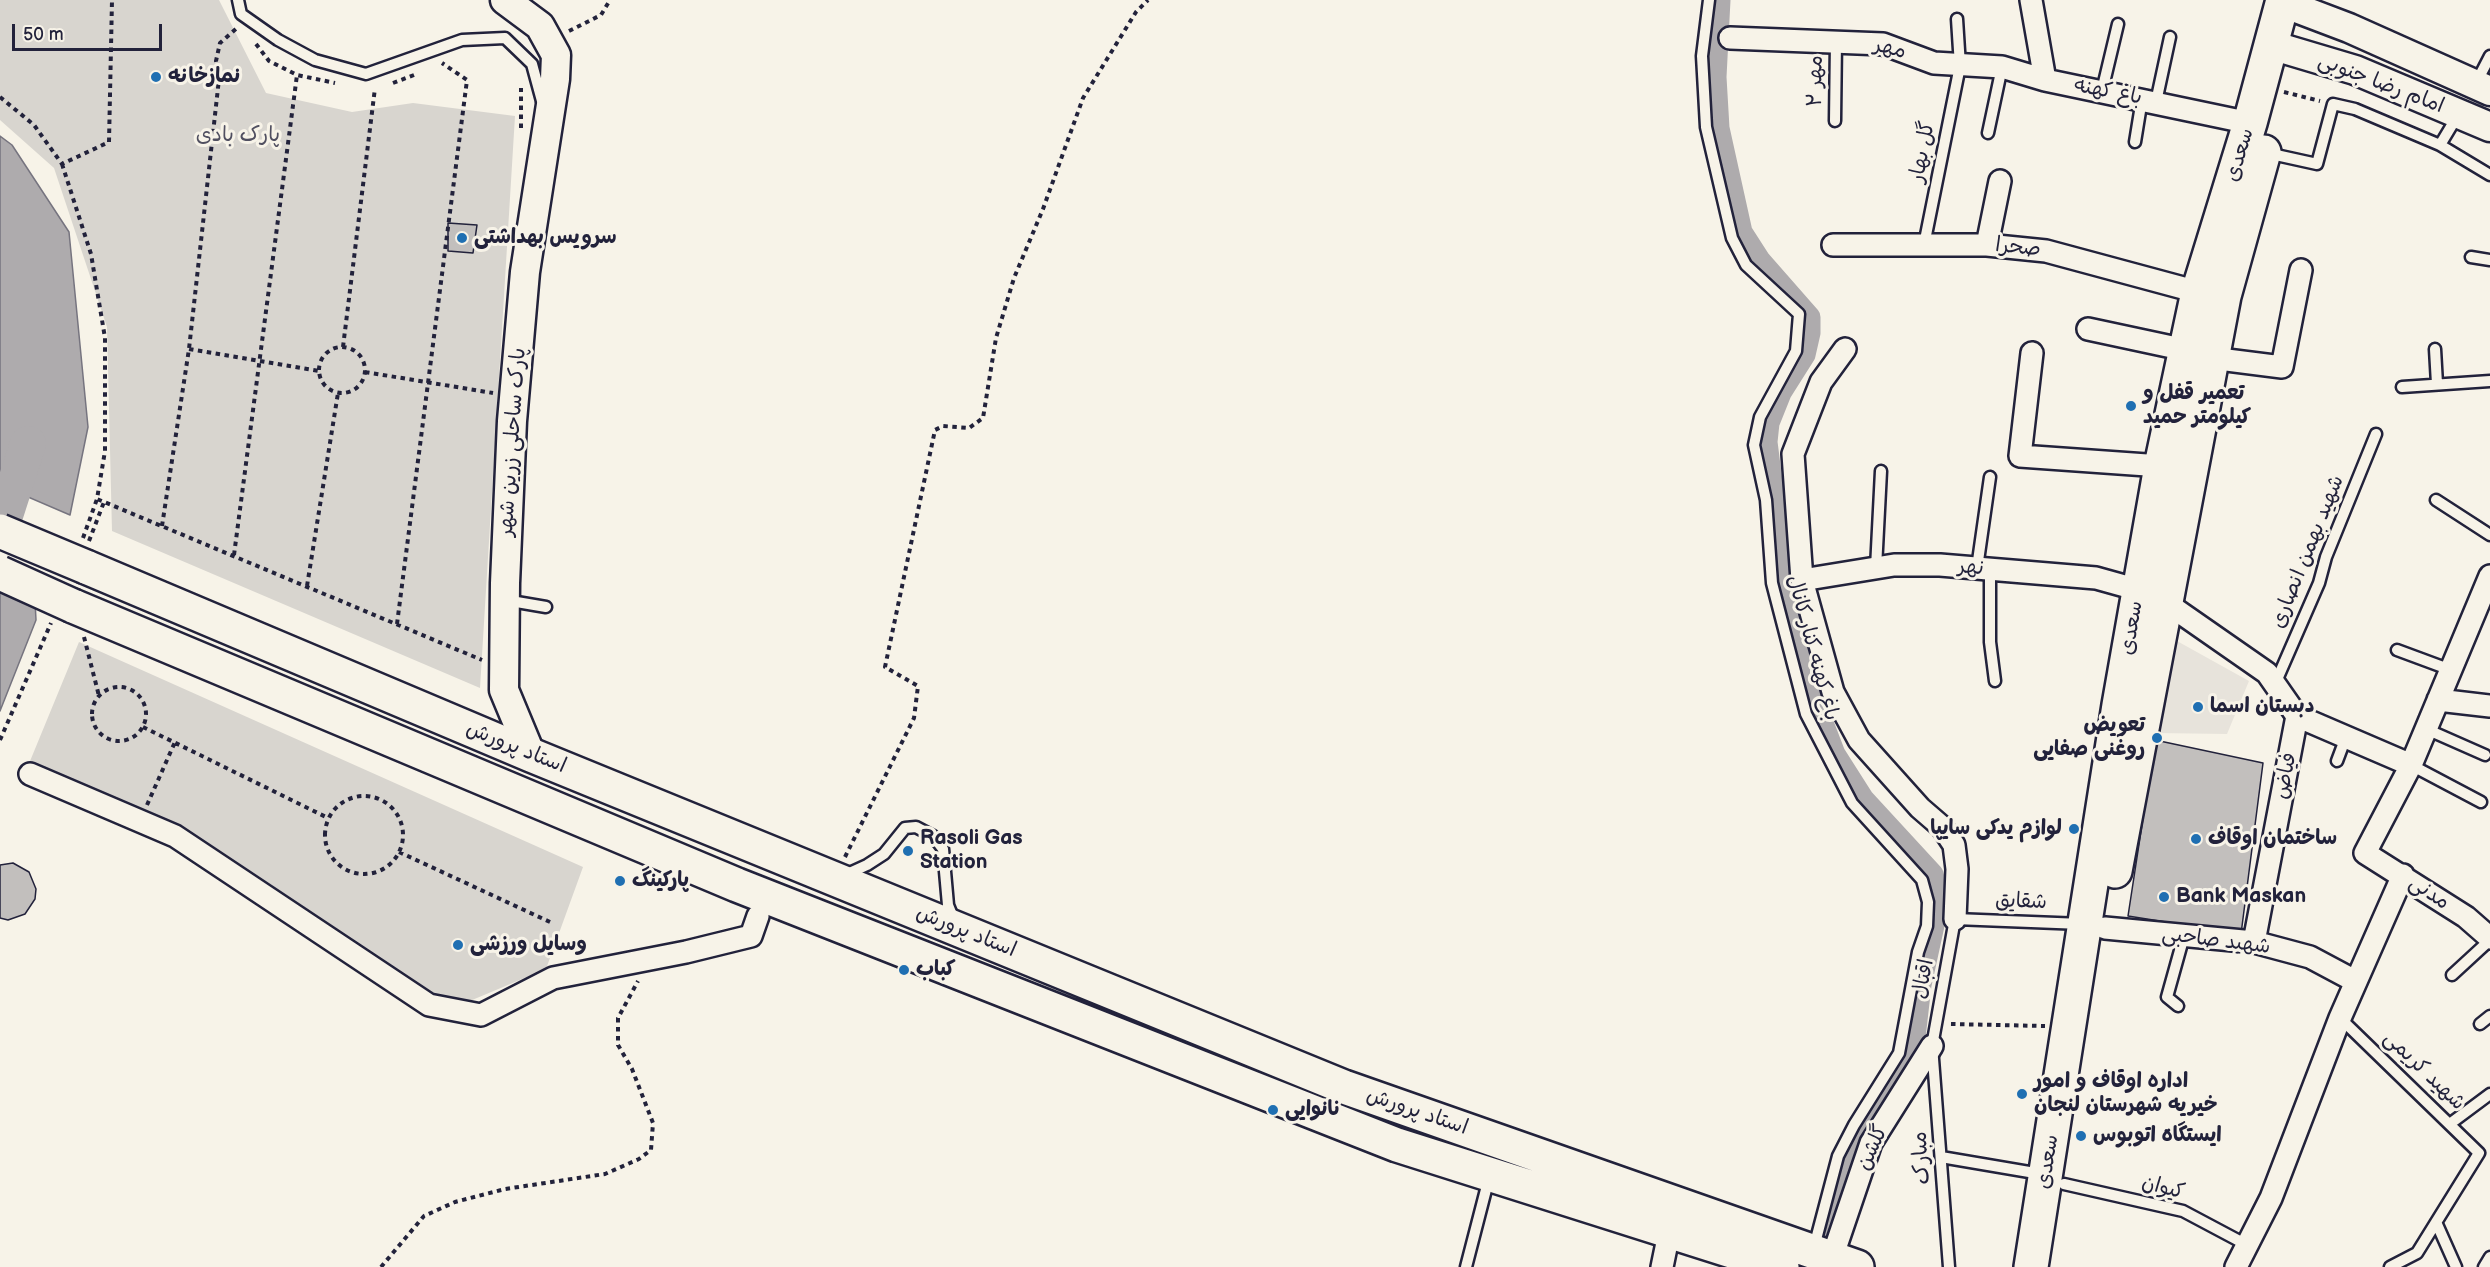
<!DOCTYPE html>
<html>
<head>
<meta charset="utf-8">
<style>
  body { margin:0 }
  #map { position:relative; width:2490px; height:1267px; overflow:hidden; background:#f7f3e8; font-family:"Balsamiq Sans",sans-serif }
  canvas { display:block }
  .scale { position:absolute; left:12px; top:24px; width:150px; height:27px; box-sizing:border-box; border:3px solid #22223b; border-top:0; padding-left:8px; font-size:18px; line-height:21px; white-space:nowrap; color:#22223b; -webkit-text-stroke:4px #f7f3e8; paint-order:stroke }
</style>
</head>
<body>
<div id="map">
<canvas width="2490" height="1267"></canvas>
<div class="scale">50 m</div>
</div>
<script>
const ctx = document.querySelector('canvas').getContext('2d');
ctx.lineJoin = 'round';
function fillPath(path, color) { ctx.fillStyle = color; ctx.fill(path, 'evenodd'); }
const toPath = rows => new Path2D(rows.map(r => 'M' + r).join(''));
function trace(path, color, width, dash) { ctx.strokeStyle = color; ctx.lineWidth = width; ctx.lineCap = dash ? 'butt' : 'round'; ctx.setLineDash(dash || []); ctx.stroke(path); }
function drawText(font, color, halo, rows, align = 'center') {
  ctx.font = font + ' "Balsamiq Sans","Playpen Sans Arabic",sans-serif'; ctx.lineWidth = 6; ctx.setLineDash([]); ctx.textBaseline = 'middle'; ctx.strokeStyle = halo; ctx.fillStyle = color; for (const [text, x, y, turn = 0] of rows) {
    ctx.save(); ctx.translate(x, y); ctx.rotate((+turn || 0) * Math.PI / 180); ctx.textAlign = isNaN(turn) ? turn : align; if (halo) ctx.strokeText(text, 0, 0); ctx.fillText(text, 0, 0); ctx.restore();
  }
}
const built = toPath([
  [2168,636,2249,681,2227,734,2155,733]
]);
const green = toPath([
  [0,0,219,0,266,93,352,112,413,103,515,116,480,688,112,531,107,327,54,168,0,120],
  [79,642,583,867,546,969,465,1003,421,992,270,884,147,813,28,766]
]);
const water = toPath([
  [0,136,12,145,69,232,88,427,70,515,0,485,0,136],
  [0,585,35,601,36,620,0,711,0,585]
]);
const canal = toPath([
  [1720,0,1716,77,1719,128,1742,232,1760,260,1810,317,1810,333,1805,355,1781,393,1769,423,1767,442,1787,599,1802,668,1835,754,1863,798,1933,874,1937,891,1938,907,1921,985,1913,1055,1863,1131,1849,1159,1827,1230]
]);
const river = toPath([
  [0,531,28,444]
]);
const building = toPath([
  [448,223,477,225,473,253,448,251,448,223],
  [2155,740,2263,763,2241,934,2128,916,2155,740],
  [13,863,29,872,36,889,35,899,25,914,8,920,0,918,0,865,13,863]
]);
const path = toPath([
  [569,31,601,15,610,0],
  [256,44,269,61,297,75,335,83],
  [393,83,414,75],
  [2284,92,2320,101],
  [0,97,34,125,62,164,109,142,112,0],
  [521,128,521,88],
  [62,164,91,254,105,338,105,451,97,499,482,660],
  [343,347,375,88],
  '319 370a23 23 0 1 1 46 0a23 23 0 1 1-46 0Z',
  [189,349,319,371],
  [365,372,493,393],
  [162,526,189,349,219,79,216,61,220,43,238,27],
  [83,538,97,499],
  [89,541,104,502],
  [234,555,297,75],
  [307,586,338,393],
  [397,624,467,80,442,63],
  [84,637,99,696],
  '92 714a27 27 0 1 1 54 0a27 27 0 1 1-54 0Z',
  [143,727,328,818],
  [0,740,51,623],
  '325 835a39 39 0 1 1 78 0a39 39 0 1 1-78 0Z',
  [147,805,175,742],
  [399,852,550,922],
  [845,857,914,718,918,686,885,667,935,430,943,426,969,428,983,418,996,338,1014,278,1043,209,1083,98,1136,12,1148,0],
  [1951,1024,2045,1026],
  [381,1267,424,1216,455,1202,505,1189,605,1174,639,1159,651,1150,653,1123,632,1069,618,1045,618,1018,638,981]
]);
const lane = toPath([
  [238,0,241,14,278,40,315,60,366,74,462,40,505,38,532,64,542,101],
  [1709,0,1702,56,1706,127,1732,238,1746,265,1799,314,1796,351,1760,417,1754,445,1766,500,1772,583,1806,714,1852,803,1922,880,1928,902,1927,926,1918,952,1899,1053,1854,1125,1838,1156,1814,1247],
  [2475,85,2490,56],
  [2102,91,2118,24],
  [2156,102,2170,37],
  [1835,121,1836,41],
  [1988,133,2002,67],
  [2135,142,2142,99],
  [2440,145,2458,115],
  [2267,153,2317,164,2333,104,2355,109,2440,145,2490,175],
  [1924,245,1960,66,1957,19],
  [2471,257,2490,260],
  [2435,349,2437,384],
  [2402,387,2490,381],
  [2436,500,2490,535],
  [1876,568,1881,471],
  [1977,568,1990,477],
  [1990,569,1990,642,1995,681],
  [505,600,546,607],
  [2397,650,2451,670],
  [2275,684,2319,583,2326,557,2376,434],
  [2426,729,2485,755],
  [2337,761,2346,737],
  [2411,765,2481,802],
  [845,875,867,865,884,854,905,828,916,827,933,836,943,849,948,905,954,920],
  [2452,975,2490,940],
  [2178,1006,2167,997,2184,936],
  [2340,1018,2479,1153,2417,1253,2390,1267],
  [2480,1024,2490,1016],
  [2451,1123,2490,1094],
  [1941,1157,2041,1174],
  [2064,1184,2183,1211,2247,1245],
  [2436,1222,2456,1267],
  [1466,1267,1489,1178],
  [1949,1267,1932,1046,1955,919,2082,924],
  [2484,1267,2490,1257]
]);
const street = toPath([
  [2031,0,2045,80],
  [1730,38,1883,44,1934,63,2002,67,2045,80,2250,123],
  [1833,245,1987,245,2046,251,2198,292],
  [1987,245,2000,181],
  [2088,329,2186,350],
  [1845,349,1821,382,1793,454,1802,580,1833,692,1859,740,1920,808,1942,827,1954,845,1957,869,1955,919],
  [2032,353,2020,456,2161,466],
  [2211,358,2282,367,2301,270],
  [2490,576,2411,765,2365,853,2466,917,2490,938],
  [1802,580,1894,565,1940,565,2096,578,2139,590],
  [2165,602,2267,673,2297,716,2411,765],
  [2438,700,2490,706],
  [30,774,175,836,429,1005,481,1015,553,978,686,952,751,936,758,916],
  [2105,928,2254,942,2310,957,2355,981],
  [2254,942,2297,716],
  [1832,1258,1871,1143,1932,1046],
  [1662,1267,1669,1233],
  [2236,1267,2271,1198,2340,1018,2403,875]
]);
const secondary = toPath([
  [505,0,540,26,556,55,555,79,525,272,512,421,505,583,504,690,531,755],
  [2283,3,2349,28,2490,91],
  [2271,45,2355,70,2490,127]
]);
const primary = toPath([
  [86,567,531,755,1344,1087,1857,1267],
  [73,606,737,885,1397,1145,1782,1267],
  [2115,871,2224,296,2264,152],
  [2031,1267,2119,705,2161,466,2198,292,2250,123,2283,0]
]);
const primaryBridge = toPath([
  [0,531,86,567],
  [0,573,73,606]
]);
const markers = [
  [156,77,6,"#1f6fb2"],
  [462,238,6,"#1f6fb2"],
  [2131,406,6,"#1f6fb2"],
  [2198,707,6,"#1f6fb2"],
  [2157,738,6,"#1f6fb2"],
  [2074,829,6,"#1f6fb2"],
  [2196,839,6,"#1f6fb2"],
  [908,851,6,"#1f6fb2"],
  [620,881,6,"#1f6fb2"],
  [2164,897,6,"#1f6fb2"],
  [458,945,6,"#1f6fb2"],
  [904,970,6,"#1f6fb2"],
  [2022,1094,6,"#1f6fb2"],
  [1273,1110,6,"#1f6fb2"],
  [2081,1136,6,"#1f6fb2"]
];
const streetNames = [
  ["مهر",1890,49,14],
  ["مهر ۲",1816,81,-89],
  ["امام رضا جنوبی",2381,84,21],
  ["باغ کهنه",2108,92,11],
  ["گل بهار",1923,152,-79],
  ["سعدی",2240,155,-73],
  ["صحرا",2018,248,6],
  ["پارک ساحلی زرین شهر",513,442,-86],
  ["شهید بهمن انصاری",2308,552,-68],
  ["نهر",1971,568,5],
  ["سعدی",2132,628,-80],
  ["باغ کهنه کنار کانال",1812,648,75],
  ["استاد پرورش",516,748,22],
  ["فیاض",2286,776,-79],
  ["مدنی",2429,893,34],
  ["شقایق",2021,902,2],
  ["استاد پرورش",966,932,22],
  ["شهید صاحبی",2216,941,7],
  ["اقبال",1924,979,-79],
  ["شهید کریمی",2424,1071,44],
  ["استاد پرورش",1417,1112,19],
  ["گلشن",1873,1148,-65],
  ["مبارک",1922,1158,-94],
  ["سعدی",2048,1162,-81],
  ["کیوان",2163,1188,15]
];
const poiNames = [
  ["نمازخانه",168,77],
  ["سرویس بهداشتی",474,238],
  ["تعمیر قفل و",2143,394],
  ["کیلومتر حمید",2143,418],
  ["دبستان اسما",2210,707],
  ["تعویض",2145,726,"right"],
  ["روغنی صفایی",2145,750,"right"],
  ["لوازم یدکی سایپا",2062,829,"right"],
  ["Rasoli Gas",920,839],
  ["Station",920,863],
  ["ساختمان اوقاف",2208,839],
  ["پارکینگ",632,881],
  ["Bank Maskan",2176,897],
  ["وسایل ورزشی",470,945],
  ["کباب",916,970],
  ["اداره اوقاف و امور",2034,1082],
  ["خیریه شهرستان لنجان",2034,1106],
  ["نانوایی",1285,1110],
  ["ایستگاه اتوبوس",2093,1136]
];
const parkNames = [
  ["پارک بادی",238,136]
];
fillPath(built, '#e7e3db');
fillPath(green, '#d8d5cf');
fillPath(water, '#aeabad');
trace(water, '#76747f', 1.5);
trace(canal, '#aeabad', 21);
trace(river, '#aeabad', 36);
fillPath(building, '#c2bfbd');
trace(building, '#22223b', 1.5);
trace(lane, '#22223b', 15);
trace(street, '#22223b', 26);
trace(secondary, '#22223b', 33);
trace(primary, '#22223b', 38);
trace(path, '#22223b', 4, [4.5, 4.5]);
trace(lane, '#f7f3e8', 10);
trace(street, '#f7f3e8', 21);
trace(secondary, '#f7f3e8', 28);
trace(primary, '#f7f3e8', 33);
trace(primaryBridge, '#22223b', 38, []);
trace(primaryBridge, '#f7f3e8', 33);
for (const [x, y, r, color] of markers) { const dot = new Path2D(); dot.arc(x, y, r, 0, 2 * Math.PI); ctx.fillStyle = color; ctx.fill(dot); trace(dot, '#f7f3e8', 2); }
drawText('21px', '#22223b', '#f7f3e8', streetNames);
drawText('bold 21px', '#22223b', '#f7f3e8', poiNames, 'left');
drawText('21px', '#504f60', '#f7f3e8', parkNames);
</script>
</body>
</html>
